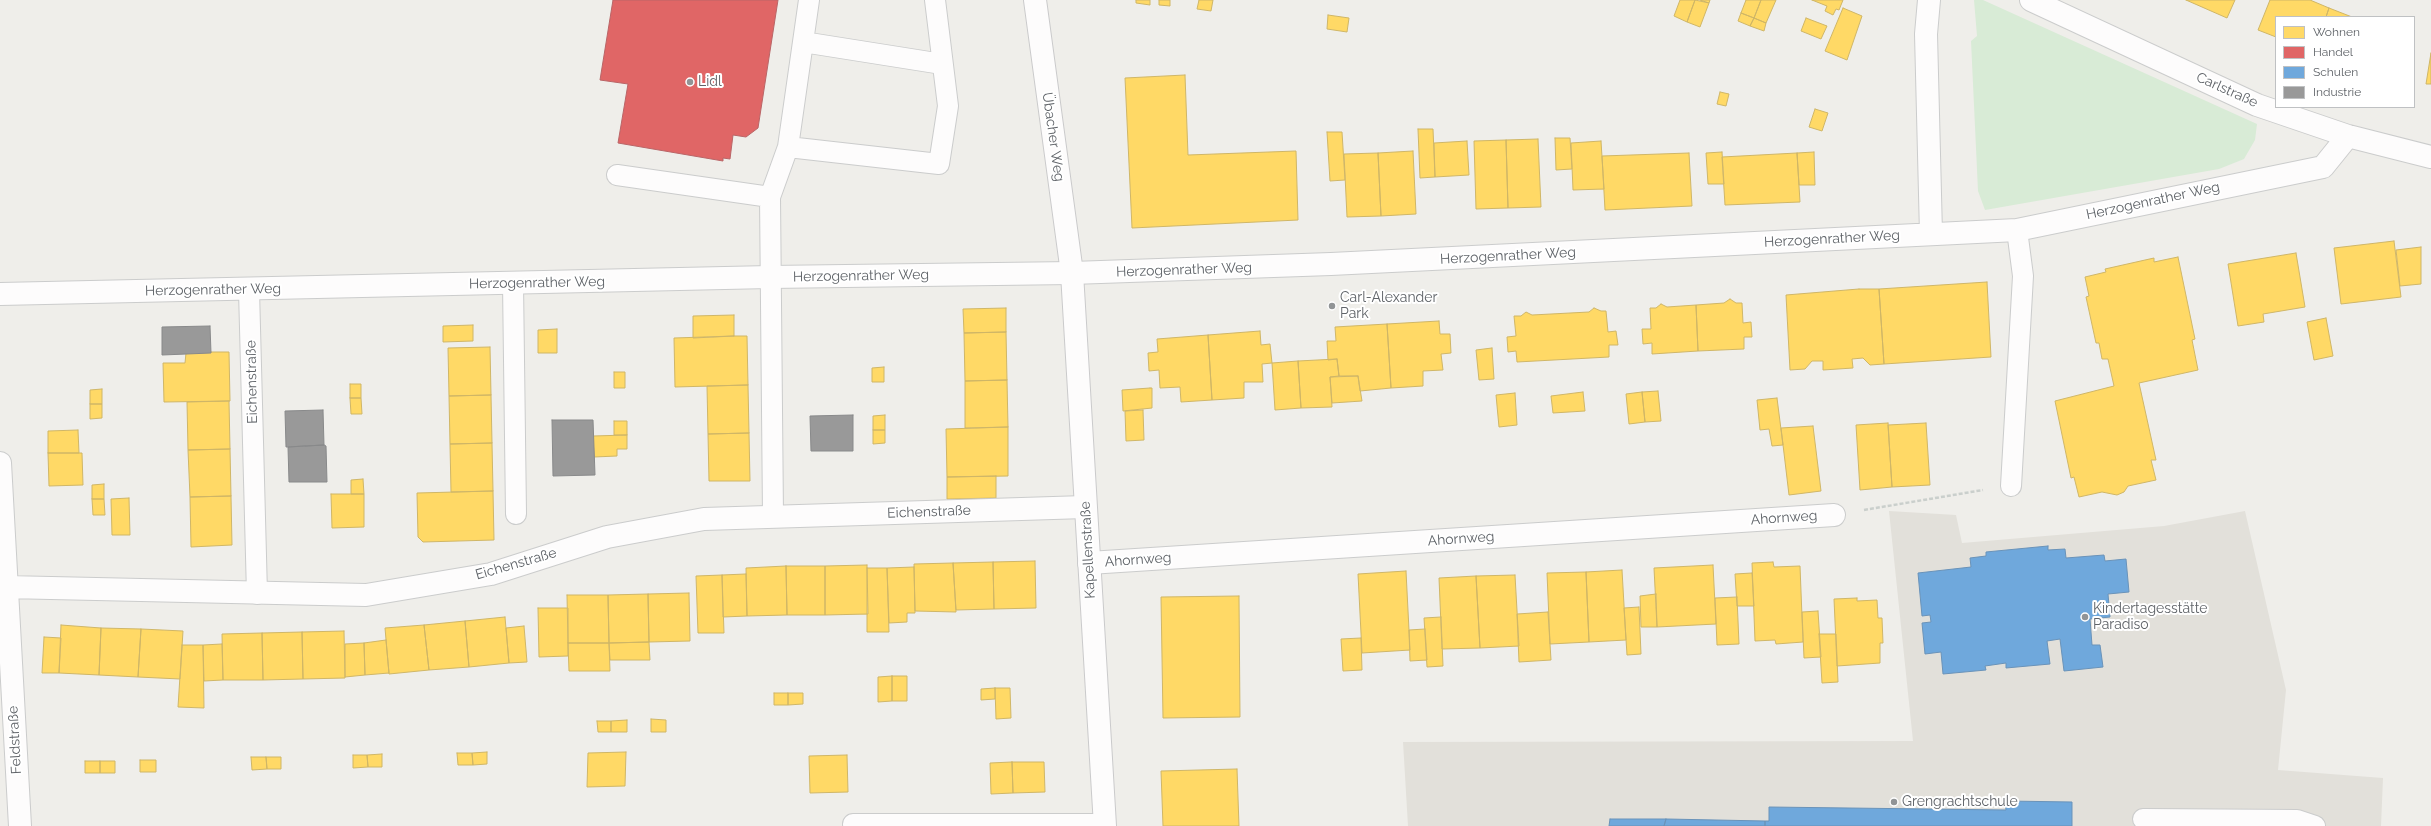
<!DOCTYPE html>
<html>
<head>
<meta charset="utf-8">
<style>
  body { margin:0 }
  #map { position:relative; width:2431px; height:826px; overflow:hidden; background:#efeeea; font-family:Raleway,sans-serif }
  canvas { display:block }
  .legend { position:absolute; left:2275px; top:16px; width:140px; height:92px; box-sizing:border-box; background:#fff; border:1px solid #bfc1c3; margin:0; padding:5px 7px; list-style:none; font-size:12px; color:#5f6368 }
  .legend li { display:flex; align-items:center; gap:8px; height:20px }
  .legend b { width:20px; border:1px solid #bfc1c3 }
</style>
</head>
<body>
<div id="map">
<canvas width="2431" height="826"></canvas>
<ul class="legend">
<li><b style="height:11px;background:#ffd966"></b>Wohnen</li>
<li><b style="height:11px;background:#e06666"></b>Handel</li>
<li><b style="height:11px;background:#6fa8dc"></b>Schulen</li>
<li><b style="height:11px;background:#999"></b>Industrie</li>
</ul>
</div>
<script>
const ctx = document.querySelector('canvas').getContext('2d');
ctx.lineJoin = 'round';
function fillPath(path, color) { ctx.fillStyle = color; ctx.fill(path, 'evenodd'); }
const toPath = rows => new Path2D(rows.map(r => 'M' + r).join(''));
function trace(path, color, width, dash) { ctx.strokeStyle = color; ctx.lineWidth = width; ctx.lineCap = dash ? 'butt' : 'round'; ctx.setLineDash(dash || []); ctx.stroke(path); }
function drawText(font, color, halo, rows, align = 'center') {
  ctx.font = font + ' Raleway,sans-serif'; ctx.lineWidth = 4; ctx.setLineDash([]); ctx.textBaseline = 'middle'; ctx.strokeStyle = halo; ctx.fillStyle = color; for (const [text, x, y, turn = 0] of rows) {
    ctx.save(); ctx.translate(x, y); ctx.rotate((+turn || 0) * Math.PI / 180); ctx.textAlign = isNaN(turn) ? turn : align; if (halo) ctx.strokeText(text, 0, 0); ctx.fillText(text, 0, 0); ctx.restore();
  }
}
const education = toPath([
  [1889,511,1956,515,1962,543,2164,526,2245,511,2286,690,2278,770,2383,778,2381,826,1408,826,1403,742,1913,741]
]);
const green = toPath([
  [1974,0,1983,0,2257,124,2255,140,2244,159,2219,169,1985,210,1978,191,1971,41,1977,36]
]);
const homes = toPath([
  [1136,0,1150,0,1150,5,1136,3,1136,0],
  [1159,0,1170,0,1170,6,1159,5,1159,0],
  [1199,0,1213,0,1211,11,1197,9,1199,0],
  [1695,0,1709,3,1700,27,1687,22,1695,0],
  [1695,0,1687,22,1674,16,1680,0,1695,0],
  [1700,0,1710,0,1709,3,1700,0],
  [1746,0,1761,0,1754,18,1741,13,1746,0],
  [1761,0,1776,0,1766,23,1754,18,1761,0],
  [1812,0,1843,0,1839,10,1836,9,1833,15,1825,11,1827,6,1812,0],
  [2186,0,2235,0,2227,18,2186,0],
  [2270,0,2310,0,2329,8,2326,17,2276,17,2276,37,2258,30,2270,0],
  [1843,8,1862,16,1847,60,1825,51,1843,8],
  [2329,8,2352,17,2326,17,2329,8],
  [1741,13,1754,18,1750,26,1738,21,1741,13],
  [1328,15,1349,18,1347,32,1327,29,1328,15],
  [1754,18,1766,23,1764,31,1750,26,1754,18],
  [1806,18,1827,26,1821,39,1801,31,1806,18],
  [2431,53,2431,84,2426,84,2431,53],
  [1185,75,1188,155,1296,151,1298,220,1132,228,1125,78,1185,75],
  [1720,92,1729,94,1726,106,1717,104,1720,92],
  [1815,109,1828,113,1822,131,1809,127,1815,109],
  [1418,129,1433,129,1435,177,1420,178,1418,129],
  [1327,132,1342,132,1345,180,1330,181,1327,132],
  [1555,138,1570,138,1572,169,1556,170,1555,138],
  [1538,139,1541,207,1508,208,1506,140,1538,139],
  [1506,140,1508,208,1476,209,1474,141,1506,140],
  [1467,141,1469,175,1435,177,1434,143,1467,141],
  [1601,141,1604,189,1573,190,1571,143,1601,141],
  [1413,151,1416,214,1381,216,1378,153,1413,151],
  [1722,152,1724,184,1708,184,1706,153,1722,152],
  [1814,152,1815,185,1799,185,1797,153,1814,152],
  [1378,153,1381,216,1347,217,1344,154,1378,153],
  [1689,153,1692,206,1605,210,1602,156,1689,153],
  [1797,153,1800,202,1725,205,1722,157,1797,153],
  [2394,241,2401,297,2341,304,2334,248,2394,241],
  [2421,247,2421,284,2400,286,2396,250,2421,247],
  [2296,253,2305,307,2263,314,2264,322,2238,326,2228,264,2296,253],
  [2178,257,2195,339,2192,340,2198,370,2139,383,2156,460,2151,460,2156,480,2128,486,2124,492,2117,495,2102,492,2079,497,2074,477,2071,478,2055,401,2114,386,2108,359,2102,359,2099,343,2096,343,2086,297,2089,296,2085,277,2106,272,2105,269,2154,258,2154,262,2178,257],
  [1987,282,1991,357,1884,364,1879,289,1987,282],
  [1859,289,1879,289,1884,364,1870,365,1863,358,1852,359,1853,368,1823,370,1823,361,1812,361,1805,369,1790,370,1786,295,1859,289],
  [1730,299,1736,303,1742,303,1743,323,1751,322,1752,337,1744,337,1744,349,1698,351,1696,305,1724,303,1730,299],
  [1661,304,1667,307,1696,305,1698,351,1652,354,1652,343,1643,344,1642,329,1651,329,1650,308,1656,308,1661,304],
  [1006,308,1006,332,964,333,963,309,1006,308],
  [1594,308,1601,311,1606,311,1608,332,1616,331,1618,345,1609,345,1609,357,1517,362,1516,351,1508,352,1507,337,1516,336,1514,316,1521,316,1526,312,1532,315,1589,312,1594,308],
  [734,315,734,336,693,338,693,316,734,315],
  [2326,318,2333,356,2314,360,2307,322,2326,318],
  [1439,321,1440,334,1450,334,1451,353,1441,354,1443,370,1423,371,1423,386,1391,388,1387,324,1439,321],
  [1387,324,1391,388,1360,391,1358,376,1339,376,1337,359,1328,360,1327,341,1336,341,1335,327,1387,324],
  [473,325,473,341,443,342,443,326,473,325],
  [557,329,557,353,538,353,538,330,557,329],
  [1260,331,1261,345,1270,344,1272,363,1262,364,1263,382,1244,382,1244,398,1212,400,1208,335,1260,331],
  [1006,332,1007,380,965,381,964,333,1006,332],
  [1208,335,1212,400,1181,402,1180,387,1160,388,1159,370,1149,371,1148,353,1158,352,1157,339,1208,335],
  [734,336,747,336,748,385,675,387,674,338,734,336],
  [490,347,491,395,449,396,448,348,490,347],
  [1492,348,1494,379,1479,380,1476,350,1492,348],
  [211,352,229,352,230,401,164,402,163,363,185,363,186,353,211,352],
  [1337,359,1339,376,1330,377,1332,407,1301,408,1298,361,1337,359],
  [1298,361,1301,408,1275,410,1272,363,1298,361],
  [884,367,884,382,872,382,872,368,884,367],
  [614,372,625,372,625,388,614,388,614,372],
  [1358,376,1362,401,1332,403,1330,377,1358,376],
  [1007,380,1008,427,965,428,965,381,1007,380],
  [350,384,361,384,361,398,350,398,350,384],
  [748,385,749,433,708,434,707,386,748,385],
  [1150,388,1152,388,1152,408,1123,411,1122,390,1150,388],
  [102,389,102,404,90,404,90,390,102,389],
  [1658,391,1661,421,1645,422,1642,392,1658,391],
  [1583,392,1585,411,1553,413,1551,396,1583,392],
  [1642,392,1645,422,1629,424,1626,394,1642,392],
  [1515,393,1517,425,1499,427,1496,395,1515,393],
  [491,395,492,443,450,444,449,396,491,395],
  [350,398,361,398,362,414,351,414,350,398],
  [1777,398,1783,445,1772,446,1769,429,1760,430,1757,400,1777,398],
  [229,401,230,449,188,450,187,402,229,401],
  [90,404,102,404,102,418,90,419,90,404],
  [1143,410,1144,440,1126,441,1125,411,1143,410],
  [885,415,885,430,873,430,873,416,885,415],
  [614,421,627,421,627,435,614,435,614,421],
  [1888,423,1892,487,1860,490,1856,425,1888,423],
  [1926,423,1930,485,1892,487,1888,425,1926,423],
  [1813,426,1821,491,1789,495,1781,428,1813,426],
  [1008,427,1008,476,947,477,946,429,1008,427],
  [78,430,79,453,48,453,48,431,78,430],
  [873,430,885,430,885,443,873,444,873,430],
  [749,433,750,481,709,481,708,434,749,433],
  [627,435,627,449,617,449,617,456,594,457,593,436,627,435],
  [492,443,493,491,451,492,450,444,492,443],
  [230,449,231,496,190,497,188,450,230,449],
  [48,453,82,453,83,485,49,486,48,453],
  [996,476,996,498,947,499,947,477,996,476],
  [363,479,364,494,351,494,351,480,363,479],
  [104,484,104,499,92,499,92,485,104,484],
  [493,491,494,540,423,542,418,537,417,493,493,491],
  [331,494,364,494,364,527,332,528,331,494],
  [231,496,232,545,191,547,190,497,231,496],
  [129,498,130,535,112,535,111,499,129,498],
  [92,499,104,499,105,515,93,515,92,499],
  [1035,561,1036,608,994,609,993,562,1035,561],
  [993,562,994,609,956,610,953,563,993,562],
  [1773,562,1774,567,1800,566,1803,642,1776,644,1775,640,1755,641,1752,563,1773,562],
  [953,563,956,612,915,611,914,564,953,563],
  [867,565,868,614,825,615,825,566,867,565],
  [1713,565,1716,624,1657,627,1654,568,1713,565],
  [786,566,825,566,825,615,787,615,786,566],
  [786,566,787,615,747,616,746,568,786,566],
  [914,567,915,613,907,613,907,622,889,623,887,568,914,567],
  [867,568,887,568,889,632,867,632,867,568],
  [1622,570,1626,640,1589,642,1586,572,1622,570],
  [1406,571,1410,650,1362,653,1358,574,1406,571],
  [1586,572,1589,642,1550,644,1547,573,1586,572],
  [1752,573,1754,606,1737,606,1735,574,1752,573],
  [746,574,747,616,723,617,722,575,746,574],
  [722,575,724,633,698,633,696,576,722,575],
  [1515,575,1519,646,1480,648,1476,576,1515,575],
  [1476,576,1480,648,1442,649,1439,578,1476,576],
  [689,593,690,641,649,642,648,594,689,593],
  [648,594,649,642,609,643,608,595,648,594],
  [1656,594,1657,627,1641,627,1640,596,1656,594],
  [567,595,608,595,609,643,568,643,567,595],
  [1239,596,1240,717,1163,718,1161,597,1239,596],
  [1737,597,1739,644,1717,645,1715,598,1737,597],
  [1857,598,1857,601,1877,600,1878,618,1882,618,1883,643,1880,643,1880,663,1837,666,1834,599,1857,598],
  [1639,607,1641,654,1627,655,1624,608,1639,607],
  [538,608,568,608,568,656,539,657,538,608],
  [1818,611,1821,657,1804,658,1802,612,1818,611],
  [1548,612,1551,660,1519,662,1517,614,1548,612],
  [505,617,509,663,469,667,465,621,505,617],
  [1441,617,1443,666,1427,667,1424,618,1441,617],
  [465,621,469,667,429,670,424,625,465,621],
  [61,625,101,628,99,675,59,673,61,625],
  [424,625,429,670,389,674,385,628,424,625],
  [524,626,527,662,509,663,506,628,524,626],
  [101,628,141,629,138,677,99,675,101,628],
  [141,629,183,631,180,679,138,677,141,629],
  [1425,629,1427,660,1410,661,1409,630,1425,629],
  [344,631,345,678,303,679,302,632,344,631],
  [302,632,303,679,263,680,262,633,302,632],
  [262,633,263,680,223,680,222,634,262,633],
  [1819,634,1836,634,1838,682,1822,683,1819,634],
  [44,637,61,638,59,673,42,673,44,637],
  [1361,638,1362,670,1343,671,1341,639,1361,638],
  [386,640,389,673,365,675,364,643,386,640],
  [649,642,650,660,610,660,609,643,649,642],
  [364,643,365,675,345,677,345,644,364,643],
  [568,643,609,643,610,671,569,671,568,643],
  [222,644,223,680,204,681,203,645,222,644],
  [182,645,203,645,204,708,178,707,182,645],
  [892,676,907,676,907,701,892,701,892,676],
  [892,676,892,701,878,702,878,677,892,676],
  [995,688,995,699,981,700,981,689,995,688],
  [995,688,1010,688,1011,718,996,719,995,688],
  [774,693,788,693,788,705,774,705,774,693],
  [788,693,803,693,803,704,788,705,788,693],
  [651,719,666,720,666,732,651,732,651,719],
  [627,720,627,732,611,732,611,721,627,720],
  [597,721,611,721,611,732,598,732,597,721],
  [487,752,487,764,473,765,472,753,487,752],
  [626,752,625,786,587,787,588,753,626,752],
  [457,753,472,753,473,765,458,765,457,753],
  [382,754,382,767,368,767,367,755,382,754],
  [353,755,367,755,368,767,353,768,353,755],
  [847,755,848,792,810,793,809,756,847,755],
  [251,757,266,757,267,769,252,770,251,757],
  [266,757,281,757,281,769,267,769,266,757],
  [140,760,156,760,156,772,140,772,140,760],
  [85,761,100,761,100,773,85,773,85,761],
  [100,761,115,761,115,773,100,773,100,761],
  [1012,762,1013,793,991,794,990,763,1012,762],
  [1012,762,1044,762,1045,792,1013,793,1012,762],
  [1237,769,1239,826,1163,826,1161,771,1237,769]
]);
const shops = toPath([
  [613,0,778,0,758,128,746,137,733,135,730,159,723,158,723,161,618,143,628,84,600,80,613,0]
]);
const schools = toPath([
  [2048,546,2048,550,2065,549,2066,558,2104,555,2105,561,2126,559,2129,592,2108,594,2110,617,2090,619,2092,645,2100,645,2103,667,2064,671,2060,639,2047,641,2050,664,2006,668,2006,663,1985,666,1986,670,1943,674,1941,652,1925,654,1922,623,1931,622,1930,615,1922,616,1918,573,1971,567,1970,558,1986,556,1986,552,2048,546],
  [2005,801,2072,802,2072,826,1765,826,1765,821,1769,821,1769,807,2006,810,2005,801],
  [1610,819,1666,819,1664,826,1609,826,1610,819],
  [1666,819,1765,821,1765,826,1664,826,1666,819]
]);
const industry = toPath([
  [210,326,211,353,162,355,162,327,210,326],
  [323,410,324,445,286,447,285,411,323,410],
  [853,415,853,451,811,451,810,416,853,415],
  [552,420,593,420,595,475,553,476,552,420],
  [324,445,326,446,327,482,289,482,288,447,324,445]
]);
const path = toPath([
  [1864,510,1983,490]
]);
const lane = toPath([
  [803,42,942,64],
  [788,147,939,164,948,106,935,0],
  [617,175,770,197],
  [513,283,516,514],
  [249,290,257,594],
  [2011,486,2023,276,2017,230],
  [773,516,770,197,788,147,809,0],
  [2143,819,2297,820,2315,826],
  [853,824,1105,824]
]);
const street = toPath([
  [1929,0,1926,34,1931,234],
  [2031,0,2257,105,2348,136,2431,157],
  [0,294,770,277,1072,273,1331,264,2017,230,2323,167,2348,136],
  [0,463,20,826],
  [1089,563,1834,515],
  [6,587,366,595,491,574,607,537,704,519,1085,507]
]);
const secondary = toPath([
  [1035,0,1072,273,1105,826]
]);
const markers = [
  [690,82,4,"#919496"],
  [1332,306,4,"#919496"],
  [2085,617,4,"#919496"],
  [1894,802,4,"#919496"]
];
const poiNames = [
  ["Lidl",698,82],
  ["Carl-Alexander",1340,298],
  ["Park",1340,314],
  ["Kindertagesstätte",2093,609],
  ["Paradiso",2093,625],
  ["Grengrachtschule",1902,802]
];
const streetNames = [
  ["Carlstraße",2227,90,24],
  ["Übacher Weg",1053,137,82],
  ["Herzogenrather Weg",2153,201,-12],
  ["Herzogenrather Weg",1832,239,-3],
  ["Herzogenrather Weg",1508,256,-3],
  ["Herzogenrather Weg",1184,270,-2],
  ["Herzogenrather Weg",861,276,-1],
  ["Herzogenrather Weg",537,283,-1],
  ["Herzogenrather Weg",213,290,-1],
  ["Eichenstraße",252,382,-91],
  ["Eichenstraße",929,512,-2],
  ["Ahornweg",1784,518,-4],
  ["Ahornweg",1461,539,-4],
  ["Kapellenstraße",1088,550,-93],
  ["Ahornweg",1138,560,-4],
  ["Eichenstraße",516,564,-16],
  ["Feldstraße",15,740,-93]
];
fillPath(education, '#e2e0da');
fillPath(green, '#d8ebd6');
fillPath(homes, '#ffd966');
trace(homes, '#cfb667', 1);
fillPath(shops, '#e06666');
trace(shops, '#b96567', 1);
fillPath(schools, '#6fa8dc');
trace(schools, '#6a93b9', 1);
fillPath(industry, '#999');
trace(industry, '#88898a', 1);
trace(lane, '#cbcccc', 22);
trace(street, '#cbcccc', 24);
trace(secondary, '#cacacb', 24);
trace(path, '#cacfcc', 2.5, [4, 2]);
trace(lane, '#fdfcfc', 20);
trace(street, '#fdfcfc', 22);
trace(secondary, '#fdfcfc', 22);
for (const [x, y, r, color] of markers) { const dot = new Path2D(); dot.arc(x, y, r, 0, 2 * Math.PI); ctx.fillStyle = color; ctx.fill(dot); trace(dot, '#fff', 1.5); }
drawText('14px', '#5f6368', '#fff', poiNames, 'left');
drawText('14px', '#5f6368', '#fff', streetNames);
</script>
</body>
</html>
